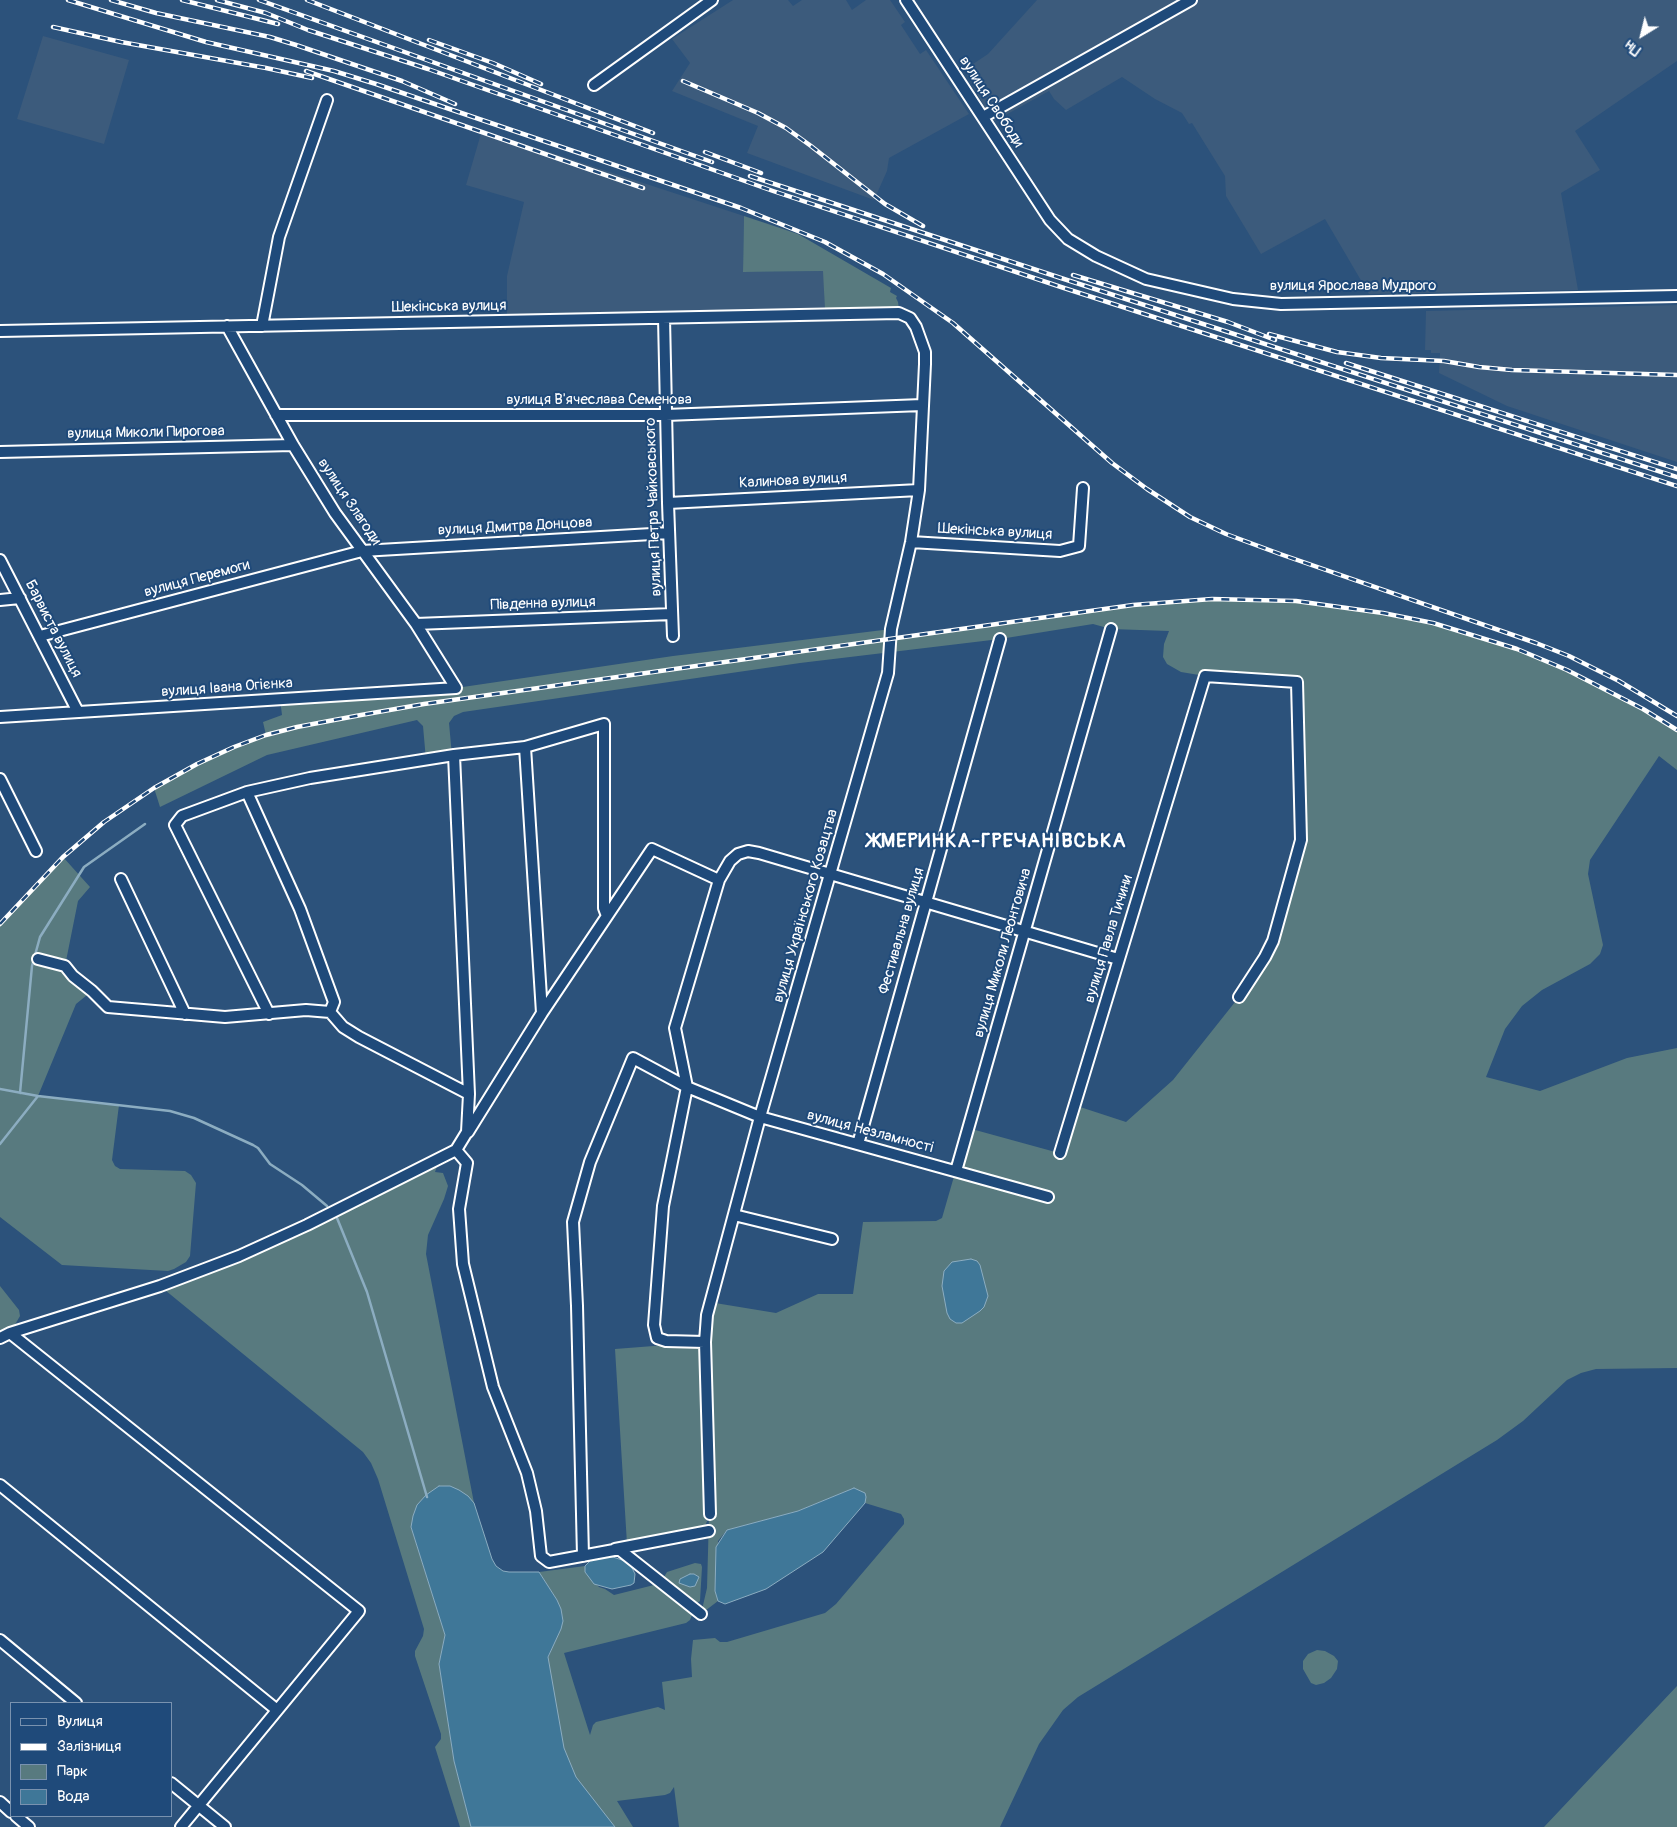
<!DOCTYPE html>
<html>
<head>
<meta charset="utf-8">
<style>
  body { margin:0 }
  #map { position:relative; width:1677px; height:1827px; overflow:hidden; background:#2c527b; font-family:Pangolin,sans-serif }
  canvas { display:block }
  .legend { position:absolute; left:10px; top:1702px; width:162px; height:115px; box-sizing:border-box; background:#1f4a7a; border:1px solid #7992af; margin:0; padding:6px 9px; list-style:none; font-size:15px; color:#fff }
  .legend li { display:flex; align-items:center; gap:10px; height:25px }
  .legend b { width:25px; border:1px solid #7992af }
  .north { position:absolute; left:1617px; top:10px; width:50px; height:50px; -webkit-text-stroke:4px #1f4a7a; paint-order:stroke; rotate:216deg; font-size:14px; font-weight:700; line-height:20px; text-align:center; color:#fff }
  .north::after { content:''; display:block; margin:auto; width:18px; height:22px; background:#fff; clip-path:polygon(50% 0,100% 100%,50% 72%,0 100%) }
</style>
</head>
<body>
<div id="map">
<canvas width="1677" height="1827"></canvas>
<ul class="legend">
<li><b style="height:6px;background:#1f4a7a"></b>Вулиця</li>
<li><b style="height:6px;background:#fff"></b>Залізниця</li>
<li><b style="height:14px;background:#587a7f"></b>Парк</li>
<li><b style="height:14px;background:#3f7798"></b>Вода</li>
</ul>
<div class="north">Пн</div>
</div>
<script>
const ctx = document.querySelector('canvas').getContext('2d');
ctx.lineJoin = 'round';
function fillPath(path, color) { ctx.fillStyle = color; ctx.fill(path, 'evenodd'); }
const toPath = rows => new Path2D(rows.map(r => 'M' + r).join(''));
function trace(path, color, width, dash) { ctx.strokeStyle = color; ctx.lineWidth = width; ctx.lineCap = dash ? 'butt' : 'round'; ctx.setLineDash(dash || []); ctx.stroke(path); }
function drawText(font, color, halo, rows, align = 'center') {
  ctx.font = font + ' Pangolin,sans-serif'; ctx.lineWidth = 4; ctx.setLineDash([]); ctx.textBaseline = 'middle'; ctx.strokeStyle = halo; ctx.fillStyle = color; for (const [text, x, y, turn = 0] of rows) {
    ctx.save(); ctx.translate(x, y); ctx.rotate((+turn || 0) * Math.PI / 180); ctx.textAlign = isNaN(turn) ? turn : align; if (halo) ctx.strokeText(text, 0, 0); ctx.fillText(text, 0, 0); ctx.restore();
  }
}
const built = toPath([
  [733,0,788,0,793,6,802,0,846,0,852,10,866,0,890,0,905,22,901,25,920,54,926,50,969,114,889,158,887,171,874,200,747,153,758,126,672,91,690,63,672,39],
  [1037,0,1677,0,1677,61,1575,131,1600,170,1561,193,1578,290,1369,294,1325,219,1261,254,1226,196,1225,176,1192,123,1189,124,1182,113,1155,99,1122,77,1066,110,1054,99,1049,91,993,122,964,70,988,54],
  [43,36,129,60,104,144,17,119],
  [482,130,744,216,743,272,824,271,825,310,507,315,507,276,524,202,466,185],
  [1677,305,1677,462,1507,406,1439,373,1440,353,1431,353,1431,350,1425,350,1426,311]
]);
const green = toPath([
  [744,216,798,234,891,288,890,292,897,296,896,298,898,302,899,309,825,310,823,271,743,272],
  [1212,599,1262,599,1326,604,1383,613,1454,629,1517,649,1567,670,1643,709,1677,730,1677,770,1659,756,1590,860,1588,874,1603,945,1600,954,1590,964,1542,990,1522,1006,1505,1029,1486,1077,1540,1091,1627,1058,1677,1048,1677,1368,1596,1369,1581,1373,1567,1380,1523,1421,1497,1440,1078,1697,1063,1710,1039,1744,1000,1827,679,1827,674,1787,670,1793,665,1795,617,1801,633,1827,606,1827,571,1780,544,1668,563,1621,562,1615,557,1600,539,1572,585,1566,585,1572,599,1587,605,1589,614,1595,654,1585,690,1612,692,1615,690,1620,686,1623,564,1653,590,1735,593,1725,596,1722,658,1707,665,1710,662,1682,692,1677,691,1659,693,1640,715,1638,720,1642,727,1642,825,1613,836,1604,904,1524,904,1519,901,1514,865,1503,866,1497,854,1488,798,1511,727,1530,718,1541,715,1590,718,1601,701,1614,707,1588,709,1516,704,1529,627,1544,615,1349,705,1342,709,1302,776,1313,818,1294,853,1294,863,1222,936,1221,942,1218,968,1128,1059,1153,1074,1105,1126,1122,1173,1080,1239,997,1265,957,1301,840,1297,683,1205,676,1181,672,1167,664,1163,657,1164,644,1169,631,1111,629,1093,624,1000,639,800,663,463,712,454,716,449,723,452,756,426,760,423,726,417,720,267,755,160,807,154,788,211,756,266,735,263,722,282,715,280,699,456,688,673,656,891,629,890,639,1133,605],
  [63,857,90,887,78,901,65,966,92,991,76,1004,38,1096,119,1105,112,1160,115,1166,120,1169,185,1171,191,1175,196,1183,190,1256,186,1262,174,1269,168,1271,62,1265,0,1217,0,924],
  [440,1158,435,1172,443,1173,448,1186,444,1199,428,1235,426,1254,474,1503,449,1494,411,1527,445,1635,439,1664,454,1761,471,1827,460,1827,435,1747,441,1739,441,1734,415,1656,415,1651,423,1636,424,1629,378,1479,371,1463,363,1452,160,1286,197,1273],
  [0,1286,19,1310,20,1316,10,1333,0,1338],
  [695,1563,701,1564,702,1567,700,1601,696,1604,664,1579,664,1577,667,1572],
  [1317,1650,1325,1651,1334,1656,1338,1661,1337,1669,1331,1678,1324,1683,1316,1685,1311,1683,1303,1669,1303,1661,1308,1654],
  [1677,1686,1677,1827,1544,1827]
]);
const water = toPath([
  [971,1259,977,1261,980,1265,988,1296,984,1307,980,1311,962,1323,956,1323,950,1319,947,1313,942,1286,944,1271,952,1262,971,1259],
  [439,1486,450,1486,459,1490,468,1496,474,1503,492,1559,496,1566,503,1571,509,1572,539,1572,557,1600,561,1609,563,1621,561,1629,548,1657,564,1748,576,1777,615,1827,471,1827,454,1761,439,1664,445,1635,411,1527,413,1516,417,1505,426,1495,439,1486],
  [854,1488,865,1493,866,1497,865,1503,823,1552,766,1589,725,1604,718,1601,715,1591,716,1547,727,1530,798,1511,854,1488],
  [597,1557,613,1557,625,1561,630,1564,635,1574,634,1583,631,1585,612,1589,594,1584,585,1572,585,1566,593,1558,597,1557],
  [690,1574,694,1574,699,1577,695,1586,690,1587,679,1583,680,1579,690,1574]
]);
const stream = toPath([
  [0,1089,38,1096,170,1111,194,1118,253,1145,258,1148,270,1164,302,1185,327,1206],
  [20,1093,32,966,40,937,84,867,145,824],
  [0,1144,38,1096],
  [337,1218,367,1292,427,1497]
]);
const minor = toPath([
  [906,0,1050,220,1068,239,1096,256,1146,279,1233,299,1281,304,1677,296],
  [594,85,712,0],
  [983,117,1191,0],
  [664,318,668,503,673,636],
  [262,326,279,237,327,100],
  [0,331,899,313,910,318,916,327,925,352,925,364,919,490,911,542,891,629,888,673,760,1117,707,1315,705,1342,710,1514],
  [276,415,666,415,922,405],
  [0,452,293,445],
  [668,503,919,490],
  [911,542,1060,551,1079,546,1083,488],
  [0,560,78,712],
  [0,600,20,598],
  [416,624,672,614],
  [40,636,362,551,669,533],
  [0,717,456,688,416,624,335,513,293,445,227,326],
  [525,747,604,724,604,908,607,916],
  [0,779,36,851],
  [247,792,182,816,175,825,269,1014],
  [121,879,185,1014],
  [38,959,65,966,73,976,92,991,108,1007,225,1017,306,1010,330,1012,343,1027,359,1037,469,1094,467,1132,456,1150],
  [330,1012,334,1002,300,909,247,792,310,778,454,755],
  [469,1094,454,755,525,747,542,1013],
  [468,1132,542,1013,652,849,719,880],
  [858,1144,1000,639],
  [1060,1153,1205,676,1297,682,1301,840,1273,941,1265,957,1239,997],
  [956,1171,1111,629],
  [734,1215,832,1239],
  [10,1333,160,1286,239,1256,307,1225,456,1150,467,1163,459,1209,463,1264,493,1387,527,1473,536,1511,541,1556,549,1562,614,1550,620,1550,701,1614],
  [0,1338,10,1333,359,1611,181,1827],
  [705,1342,666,1341,657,1338,654,1325,663,1206,687,1087,675,1028,719,880,730,861,738,854,748,851,759,853,1118,959],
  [0,1485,277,1710],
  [615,1549,709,1531],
  [583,1556,577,1306,573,1222,590,1162,633,1058,687,1087,760,1117,1048,1197],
  [0,1640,76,1703],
  [171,1783,225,1827],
  [0,1802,11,1812],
  [16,1816,29,1827]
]);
const rail = toPath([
  [68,0,206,42,334,71,376,84,741,208,825,242,883,274,953,323,1112,463,1147,489,1190,517,1226,534,1280,554,1536,643,1569,656,1619,681,1677,716],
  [111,0,156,13,270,37,296,45,402,81,455,104],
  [182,0,278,24],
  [217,0,266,13,308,30,428,69,773,191,1064,288,1677,486],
  [259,0,712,162],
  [307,0,653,133],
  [53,27,121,42,266,68,312,78],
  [429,40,493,63,541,84],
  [306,71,643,188],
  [683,81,758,113,786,128,811,146,885,204,923,226],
  [705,152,761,173],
  [750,176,1067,280,1677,477],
  [1073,275,1228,322,1275,340],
  [1269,334,1337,352,1381,358,1444,361,1479,367,1512,370,1677,375],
  [1346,363,1677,469],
  [0,924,63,857,104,822,154,788,197,764,234,747,266,735,297,727,361,715,424,704,1133,605,1212,599,1296,601,1383,613,1433,623,1517,649,1567,670,1643,709,1677,730]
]);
const streetNames = [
  ["вулиця Свободи",991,102,57],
  ["вулиця Ярослава Мудрого",1353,286],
  ["Шекінська вулиця",449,307,-1],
  ["вулиця В'ячеслава Семенова",599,400],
  ["вулиця Миколи Пирогова",146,433,-1],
  ["Калинова вулиця",793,481,-3],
  ["вулиця Злагоди",349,502,56],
  ["вулиця Петра Чайковського",654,507,-92],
  ["вулиця Дмитра Донцова",515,527,-3],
  ["Шекінська вулиця",995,532,3],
  ["вулиця Перемоги",197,579,-15],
  ["Південна вулиця",543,604,-2],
  ["Барвиста вулиця",53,629,63],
  ["вулиця Івана Огієнка",227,688,-4],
  ["вулиця Українського Козацтва",806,906,-74],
  ["Фестивальна вулиця",902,931,-74],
  ["вулиця Павла Тичини",1109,939,-73],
  ["вулиця Миколи Леонтовича",1003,953,-74],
  ["вулиця Незламності",870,1132,15]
];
const districtNames = [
  ["ЖМЕРИНКА-ГРЕЧАНІВСЬКА",997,842]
];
fillPath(built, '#3c5b7c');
fillPath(green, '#587a7f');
fillPath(water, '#3f7798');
trace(water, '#8cadc1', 1);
trace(stream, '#8cadc1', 2.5);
trace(minor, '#fff', 14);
trace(minor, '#1f4a7a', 10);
trace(rail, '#fff', 4.5);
trace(rail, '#1f4a7a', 2.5, [8]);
drawText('15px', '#fff', '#1f4a7a', streetNames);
ctx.letterSpacing = '1px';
drawText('bold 20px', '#fff', '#1f4a7a', districtNames);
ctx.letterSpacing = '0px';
</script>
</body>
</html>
